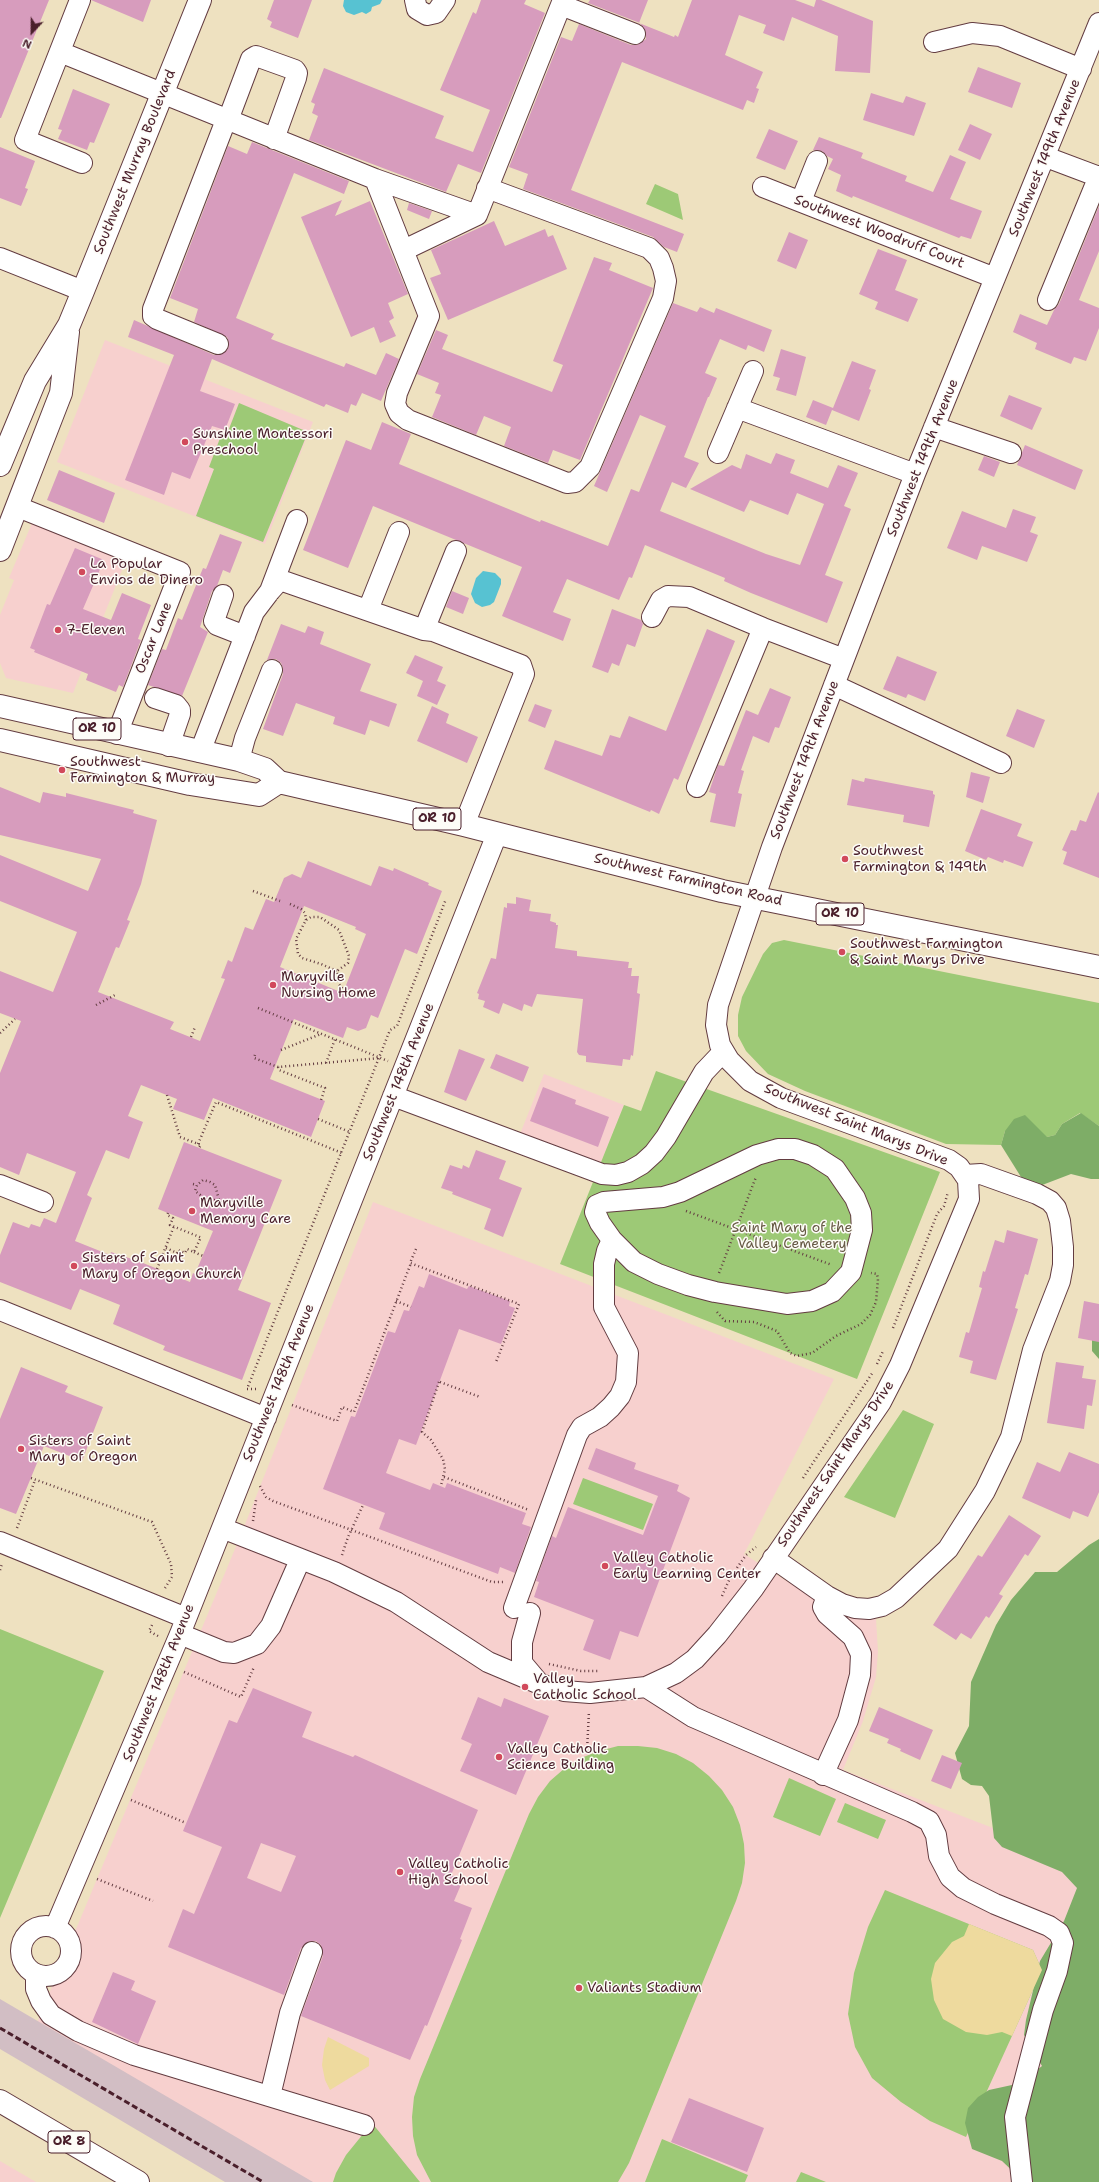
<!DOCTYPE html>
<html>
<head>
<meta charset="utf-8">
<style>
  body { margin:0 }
  #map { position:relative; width:1099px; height:2182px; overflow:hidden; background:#eee1c0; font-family:"Shantell Sans",sans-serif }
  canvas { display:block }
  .north { position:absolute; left:12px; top:12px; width:40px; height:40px; -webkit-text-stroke:3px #fdfcf7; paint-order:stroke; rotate:202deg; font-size:11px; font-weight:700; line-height:16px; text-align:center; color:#4a1f2b }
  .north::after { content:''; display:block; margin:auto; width:14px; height:18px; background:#4a1f2b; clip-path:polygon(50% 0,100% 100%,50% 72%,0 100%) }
</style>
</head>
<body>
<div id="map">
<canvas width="1099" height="2182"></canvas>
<div class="north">N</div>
</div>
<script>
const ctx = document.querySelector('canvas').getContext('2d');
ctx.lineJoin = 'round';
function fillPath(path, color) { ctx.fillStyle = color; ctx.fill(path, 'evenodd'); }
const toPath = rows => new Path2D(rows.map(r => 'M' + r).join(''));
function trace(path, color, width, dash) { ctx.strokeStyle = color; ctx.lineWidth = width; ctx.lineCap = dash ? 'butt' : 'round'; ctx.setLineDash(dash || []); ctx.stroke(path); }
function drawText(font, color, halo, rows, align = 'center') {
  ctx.font = font + ' "Shantell Sans",sans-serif'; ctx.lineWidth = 3; ctx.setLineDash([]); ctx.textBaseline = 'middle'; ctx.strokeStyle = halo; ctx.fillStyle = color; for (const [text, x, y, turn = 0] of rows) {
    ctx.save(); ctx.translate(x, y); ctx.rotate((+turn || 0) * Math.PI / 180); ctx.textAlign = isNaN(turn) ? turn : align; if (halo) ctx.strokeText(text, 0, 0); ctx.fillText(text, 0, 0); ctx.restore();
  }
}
const built = toPath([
  [105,340,313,422,265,544,57,462],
  [32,523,126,560,73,693,6,678,0,663,0,615,14,580,9,578],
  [544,1074,624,1105,600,1165,520,1134],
  [373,1202,834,1379,744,1554,788,1582,850,1618,876,1619,878,1652,876,1677,863,1721,843,1770,1099,1869,1057,2182,289,2182,33,2032,240,1537],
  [0,2161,36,2182,0,2182]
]);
const industrial = toPath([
  [0,1999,313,2182,225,2182,0,2049]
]);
const green = toPath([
  [655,184,678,194,683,220,646,204],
  [239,403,308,432,263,542,196,516,214,469,209,467,222,433,227,434],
  [784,940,1099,1003,1099,1126,1080,1113,1062,1124,1055,1135,1047,1137,1005,1131,1001,1145,946,1144,805,1091,768,1074,746,1051,738,1036,738,1015,742,997,763,954,772,943],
  [656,1071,940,1172,857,1379,560,1264,624,1105,641,1111],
  [903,1410,934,1424,895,1518,844,1497],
  [583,1478,653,1504,643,1530,573,1504],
  [0,1629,104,1671,0,1918],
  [618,1746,638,1746,657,1748,676,1754,693,1763,709,1776,722,1790,733,1807,740,1825,744,1844,745,1863,742,1883,736,1901,629,2163,618,2182,431,2182,417,2155,413,2136,412,2117,414,2097,420,2079,529,1814,538,1797,550,1781,565,1768,581,1758,599,1751],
  [789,1778,836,1799,820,1836,773,1817],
  [845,1803,886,1820,878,1839,837,1822],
  [885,1890,1033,1950,1042,1970,966,2137,930,2121,901,2102,872,2078,855,2047,848,2014,854,1973,868,1927],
  [372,2123,420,2182,333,2182,336,2173,346,2155],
  [662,2139,748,2175,745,2182,645,2182],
  [801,2172,826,2182,796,2182]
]);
const forest = toPath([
  [1081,1113,1099,1126,1099,1179,1091,1179,1071,1174,1037,1187,1026,1185,1001,1145,1005,1131,1014,1119,1025,1115,1047,1137,1055,1135,1062,1124],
  [1099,1325,1099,1359,1092,1351,1092,1337],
  [1099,1539,1099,2182,1024,2182,1002,2161,972,2149,965,2123,968,2108,978,2097,989,2090,1021,2083,1042,2066,1024,2035,1026,2020,1040,1961,1064,1921,1077,1888,1062,1872,1002,1847,994,1838,989,1796,982,1786,971,1785,962,1779,955,1753,969,1726,971,1682,996,1625,1011,1600,1035,1572,1057,1572,1089,1545]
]);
const sand = toPath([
  [969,1924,1033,1950,1042,1970,1012,2036,1002,2032,987,2035,966,2032,943,2019,934,2000,931,1979,935,1963,952,1942,964,1936],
  [328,2037,369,2058,369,2066,330,2090,325,2080,322,2065,324,2049]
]);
const water = toPath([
  [344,0,382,0,380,4,372,7,371,11,366,14,362,12,354,15,346,12,343,6],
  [483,571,495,573,501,579,501,584,494,602,490,605,482,607,475,603,471,594,476,578]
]);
const building = toPath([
  [0,0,49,0,1,118,0,118],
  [91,0,151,0,143,22],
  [274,0,312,0,298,38,270,27,272,22,267,19],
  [481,0,526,0,524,4,545,13,481,173,458,164,446,192,309,140,318,116,312,113,315,104,311,102,324,68,444,116,435,138,473,152,490,110,440,90,473,12,476,14],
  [590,0,648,0,639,23,674,37,675,35,678,37,692,0,795,0,814,7,816,0,821,0,873,21,870,73,835,71,838,36,792,17,784,41,763,33,766,25,739,15,725,55,763,72,756,88,759,89,754,103,747,100,743,110,622,62,571,190,684,234,677,252,664,247,653,237,523,189,528,174,509,167,561,37,572,41,579,24,631,45,637,45,646,39,646,32,640,23,588,3],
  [978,67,1021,83,1012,108,968,92],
  [73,89,110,104,94,143,90,142,87,150,58,139,62,130,58,129],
  [871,93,903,103,906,96,926,103,914,136,863,120],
  [970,124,992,134,980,160,958,150],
  [769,129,798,141,785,170,756,158],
  [819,137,863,153,861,158,907,176,905,181,933,192,950,155,966,162,950,199,982,211,971,239,961,236,959,238,853,196,852,198,836,191,841,175,828,169,833,159,827,156,822,151,813,150],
  [252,142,349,181,344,194,294,173,236,318,274,334,271,339,344,367,346,363,376,375,386,353,399,359,381,401,362,393,356,406,351,404,348,413,326,404,324,407,212,359,200,391,235,404,225,430,212,426,190,479,172,472,164,495,125,480,174,355,128,337,134,320,214,355,220,355,228,349,229,343,227,337,194,322,198,309,170,298,228,146,247,154],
  [0,147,35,161,25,188,28,189,21,206,0,198],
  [342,200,335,216,370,201,408,294,388,303,394,318,389,321,396,336,380,343,374,327,351,337,301,217],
  [409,203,432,211,429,219,407,210],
  [1099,206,1099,251,1079,300,1099,308,1099,328,1086,361,1074,357,1071,364,1035,349,1037,343,1013,332,1020,314,1047,325,1054,310,1059,304],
  [494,221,505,246,545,229,548,237,553,235,567,269,448,320,430,278,441,274,431,250],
  [789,232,808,240,796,269,777,261],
  [878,249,907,260,895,290,918,299,908,322,875,309,878,302,859,294],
  [594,257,612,263,609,270,653,288,580,460,553,450,548,463,504,446,511,427,484,416,476,435,432,417,441,395,435,393,439,383,417,374,436,330,448,335,442,349,552,392,563,365,553,361],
  [673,303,697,312,700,307,714,313,716,308,772,330,764,352,748,345,746,350,720,339,705,373,717,378,709,397,708,397,684,457,699,463,686,488,672,482,660,511,766,554,800,565,824,504,797,493,788,515,750,500,744,512,690,489,732,465,741,469,746,454,771,464,776,453,795,460,790,473,828,488,838,465,858,473,844,506,851,509,825,575,843,582,827,623,751,593,724,581,725,578,645,545,632,578,629,577,619,600,567,579,553,612,571,619,563,641,502,616,522,567,373,506,348,568,303,550,346,440,371,450,382,422,411,434,399,464,540,522,541,520,608,546,631,489,639,492,666,426,640,415,607,492,594,486],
  [781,349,806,357,796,396,776,390,780,378,773,376],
  [852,361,876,370,869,389,871,390,859,421,832,410,826,425,806,417,813,400,833,408],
  [1009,395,1042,408,1032,430,1000,416],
  [1025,445,1083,470,1075,490,1017,465],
  [984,456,1000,462,994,477,978,470],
  [59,470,115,493,104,523,47,500],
  [1013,509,1036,517,1030,532,1038,535,1027,562,982,546,977,560,947,548,962,511,1006,528],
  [220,534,242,542,230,573,223,570,217,586,212,591,200,627,208,632,182,696,148,685,162,649,166,650,178,618,182,620,203,568,206,569],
  [75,548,104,560,83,609,111,620,122,593,151,605,139,636,138,639,141,640,123,687,119,685,116,692,86,680,88,674,34,652,35,650,30,648,47,604,50,605],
  [452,591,469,598,463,614,446,607],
  [612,609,641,620,643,624,635,647,627,644,619,666,612,663,608,673,592,667],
  [281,624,305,633,308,626,324,632,320,644,371,664,360,691,397,704,389,727,370,720,365,735,333,724,335,717,296,703,283,736,263,729,283,674,283,668,281,663,276,659,267,660],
  [707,629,735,641,678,780,674,778,659,814,651,810,650,812,544,769,555,740,602,756,610,735,620,738,629,716,666,731],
  [415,655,443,667,437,681,446,685,437,705,417,696,423,681,406,673],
  [897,656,937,672,925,701,908,694,906,698,883,689],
  [770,688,791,697,779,728,775,727,769,743,753,736,741,770,744,771,738,793,742,794,735,827,710,822,716,794,709,792,718,765,724,766,746,710,758,715],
  [535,704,552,710,545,728,528,721],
  [432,706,449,714,446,723,478,737,467,763,417,741],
  [1017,709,1045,720,1034,748,1006,736],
  [971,772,990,777,983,803,966,797],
  [865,778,933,791,933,794,935,795,929,827,903,822,904,815,847,805,852,779,864,782],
  [0,787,40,803,43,792,66,797,66,793,134,810,133,813,157,820,141,884,127,920,130,921,119,948,116,947,98,992,174,1022,170,1029,200,1041,225,979,221,978,228,960,232,962,245,927,253,930,266,899,274,902,284,878,292,874,301,878,308,861,371,886,379,866,393,871,394,868,429,883,428,885,442,891,417,954,405,949,378,1018,371,1015,366,1028,358,1031,347,1027,343,1038,294,1019,270,1079,325,1101,311,1137,213,1098,204,1120,173,1109,177,1099,141,1085,128,1116,143,1122,129,1159,106,1150,87,1195,92,1198,75,1241,110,1255,111,1252,138,1261,190,1282,193,1273,195,1274,213,1231,158,1209,184,1142,282,1180,238,1290,271,1303,242,1380,163,1350,165,1346,113,1324,120,1305,80,1289,71,1310,0,1282,0,1255,13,1222,29,1228,31,1224,40,1227,44,1218,56,1223,76,1172,27,1153,19,1175,0,1167,0,1073,21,1021,0,1013,0,971,53,992,77,932,0,901,0,855,88,891,101,859,0,835],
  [304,906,356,927,355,929,366,934,343,993,280,967],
  [1098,792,1099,793,1099,878,1063,864,1067,852,1062,850,1071,830,1076,831,1080,820,1086,822],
  [981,809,1022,824,1017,836,1033,842,1023,867,1004,860,1003,863,988,857,986,860,965,851],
  [516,897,531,900,529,911,551,914,550,921,556,923,556,925,558,925,555,948,577,951,577,956,629,962,628,968,632,968,631,976,639,976,637,993,640,994,633,1056,631,1055,630,1060,623,1059,622,1066,586,1062,586,1056,579,1055,577,1052,583,999,537,994,532,1007,524,1004,522,1011,503,1003,499,1014,483,1007,485,1001,478,999,479,994,477,993,491,958,496,959,504,907,507,908,507,903,516,904],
  [459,1049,485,1059,466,1101,444,1092],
  [496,1054,529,1067,523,1082,490,1068],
  [543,1087,576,1100,575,1104,609,1117,598,1147,530,1121],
  [476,1150,506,1161,499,1179,522,1188,503,1237,484,1229,491,1209,452,1194,453,1192,441,1188,450,1165,462,1169,463,1165,469,1168],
  [1007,1230,1038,1239,1028,1275,1025,1274,1015,1308,1018,1309,996,1380,970,1373,973,1361,959,1357,966,1332,969,1333,982,1288,979,1287,983,1271,985,1272,995,1240,1004,1243],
  [429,1274,467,1289,469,1286,510,1301,509,1306,515,1308,501,1344,459,1329,416,1445,399,1439,386,1473,430,1490,433,1483,445,1488,447,1483,526,1513,522,1524,531,1527,515,1573,500,1567,498,1574,379,1529,385,1513,323,1489,351,1416,355,1417,388,1331,395,1333,404,1310,409,1311,419,1286,424,1288],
  [1084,1301,1099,1304,1099,1342,1078,1338],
  [1056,1362,1084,1366,1082,1378,1096,1380,1092,1406,1087,1405,1084,1429,1047,1423],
  [21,1367,68,1386,65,1392,103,1407,82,1461,44,1446,16,1514,0,1508,0,1419],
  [596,1448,636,1463,634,1469,679,1485,677,1491,690,1498,638,1637,620,1631,610,1660,583,1650,594,1620,534,1597,539,1582,536,1581,552,1536,556,1538,568,1507,643,1535,658,1496,588,1469],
  [1069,1452,1099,1464,1099,1492,1088,1517,1073,1511,1070,1519,1022,1498,1037,1462,1060,1472],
  [1009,1515,1041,1536,1028,1556,1025,1554,999,1594,1003,1596,989,1618,986,1616,971,1639,961,1633,956,1640,933,1625,978,1555,982,1557],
  [253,1688,312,1712,302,1737,353,1757,355,1755,478,1810,451,1875,463,1880,454,1901,472,1908,460,1939,462,1940,427,2026,425,2025,410,2060,301,2016,323,1956,321,1945,316,1941,310,1941,301,1948,284,1995,168,1947,183,1909,194,1914,222,1847,183,1831,229,1720,237,1723],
  [261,1843,296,1856,281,1892,247,1878],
  [478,1697,501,1707,504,1698,549,1716,516,1795,460,1771,472,1744,461,1739],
  [879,1707,933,1730,920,1760,900,1751,901,1749,887,1743,889,1739,869,1731],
  [942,1755,962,1763,951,1789,931,1781],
  [113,1972,135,1981,131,1990,156,2001,138,2044,92,2022],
  [689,2098,764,2128,747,2172,671,2142]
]);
const path = toPath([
  [253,891,280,901],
  [290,904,301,909,305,913,306,920],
  [337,971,321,964,302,958,298,954,296,939,306,920,311,917,320,917,339,930,349,956,348,963,337,971,338,983,344,990],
  [96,1005,117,994],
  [258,1008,388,1061],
  [0,1033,15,1019],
  [191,1037,195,1027],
  [281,1050,321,1034],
  [255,1055,254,1058,278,1067,380,1058],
  [326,1063,335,1039],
  [278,1067,279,1070,325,1088,321,1100],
  [167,1095,180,1137,201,1145,199,1148],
  [318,1119,350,1132],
  [198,1144,216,1102,342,1153],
  [193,1184,197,1185],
  [219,1200,207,1200,195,1191,197,1185,203,1180,210,1182,215,1185,219,1200,222,1203,236,1201],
  [686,1211,832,1265],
  [168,1213,167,1215,173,1218,170,1225,202,1238],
  [166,1248,177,1253,178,1250,185,1253,187,1249,194,1252,201,1237],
  [416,1249,410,1263,519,1304,496,1362],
  [194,1252,203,1256],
  [157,1269,174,1226],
  [719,1273,756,1177],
  [396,1301,411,1307],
  [717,1312,725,1321,754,1322,777,1331,790,1353,797,1356,812,1353,836,1336,861,1324,870,1315,876,1302,878,1279,877,1274,871,1273],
  [893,1328,937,1214,944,1206,948,1192],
  [877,1364,883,1351],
  [439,1382,422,1432,431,1440,443,1459,445,1469,441,1486],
  [440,1382,480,1397],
  [256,1389,247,1389,390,1030,397,1026,446,899],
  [292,1405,337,1421,342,1407,354,1412,411,1263],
  [444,1477,529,1510],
  [31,1478,152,1522,171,1564,172,1577,165,1588],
  [803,1478,873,1372],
  [260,1486,266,1497,273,1501,492,1582,503,1582],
  [253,1521,256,1500],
  [17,1528,35,1480],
  [342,1555,348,1537,363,1505],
  [0,1570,2,1564],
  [722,1596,730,1578,746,1555,756,1547],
  [152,1625,149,1631,158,1636],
  [549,1664,581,1671,599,1671],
  [184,1672,241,1697,254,1667],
  [587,1751,589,1711],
  [131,1800,186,1823],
  [97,1879,153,1901]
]);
const minor = toPath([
  [80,0,25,140,82,163],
  [415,0,417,9,427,15,436,13,445,0],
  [934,42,972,33,1000,36,1081,69],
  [60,52,375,179,477,215,561,5,635,34],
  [228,120,251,59,256,56,295,70,297,73,296,78,274,139],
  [1046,157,1099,177],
  [375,179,429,316,397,393,395,404,399,413,408,420,567,483,575,482,590,467,663,298,666,281,663,268,659,258,649,248,487,188],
  [763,187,995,278],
  [801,201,817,161],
  [404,250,477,215],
  [0,258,83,291],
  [1048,300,1099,176],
  [218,344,157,319,153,316,153,309,226,120],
  [737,408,915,474],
  [934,427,1011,453],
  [718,453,753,371],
  [18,507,180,572,117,734],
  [270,591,297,520],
  [223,595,214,621,217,625,245,636],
  [368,610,399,532],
  [652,617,661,600,668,596,689,597,763,628,844,659],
  [424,630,456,551],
  [834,685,1001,763],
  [155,698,176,705,180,710,180,714,169,746],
  [200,752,254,612,270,591,278,582,283,581,424,630,433,631,521,665,524,674,464,825],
  [239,760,245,738,272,670],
  [697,787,763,628],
  [393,1096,602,1174,616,1175,628,1172,642,1164,654,1153,666,1137,704,1072,723,1052],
  [778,1149,795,1149,813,1155,835,1169,855,1198,861,1213,862,1230,851,1272,832,1292,812,1301,787,1304,715,1292,688,1285,658,1274,634,1262,612,1240,600,1223,595,1212,597,1205,604,1202,663,1197,680,1192,757,1155,778,1149],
  [0,1185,43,1202],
  [0,1310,266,1418],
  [222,1528,334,1572,396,1602,488,1662,540,1684,564,1691,590,1693,646,1687,676,1673,695,1659,717,1635,753,1589,881,1402,900,1365,969,1199,968,1180,959,1167,949,1160,781,1098,750,1081,729,1060,720,1045,716,1025,718,1005,772,847,915,474,1099,23],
  [0,1542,186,1618],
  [773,1558,827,1596,842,1604,855,1608,869,1609,882,1606,896,1598,948,1549,985,1491,1011,1437,1033,1350,1060,1281,1063,1265,1063,1247,1060,1221,1056,1208,1050,1201,1037,1194,981,1174,965,1175],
  [514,1608,577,1435,582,1427,600,1417,611,1407,620,1396,626,1382,628,1353,604,1307,604,1264,607,1251,612,1240],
  [530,1613,522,1642,522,1660,523,1664,539,1683],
  [180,1634,224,1652,234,1653,257,1644,271,1626,300,1560],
  [646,1687,693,1717,912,1812,929,1821,936,1835,939,1856,950,1877,963,1888,995,1904,1049,1926,1059,1933,1063,1943,1057,1971,1043,2010,1015,2117,1022,2182],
  [823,1775,848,1720,860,1675,861,1654,853,1637,827,1614,823,1607,827,1596],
  '21 1951a25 25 0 1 1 50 0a25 25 0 1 1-50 0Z',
  [55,1928,180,1634,497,834],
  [36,1975,36,1989,41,2001,51,2015,78,2031,134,2055,364,2125],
  [270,2096,290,2013,312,1952]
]);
const major = toPath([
  [0,465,35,381,69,325,83,291,200,0],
  [0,550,61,393,68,332],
  [0,706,239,760,265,769,279,782,464,825,722,891,1099,967],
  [0,740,190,784,259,795,279,782],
  [0,2101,138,2182]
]);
const rail = toPath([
  [0,2028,263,2182]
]);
const markers = [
  [185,442,4,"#d1495b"],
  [82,572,4,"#d1495b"],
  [58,630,4,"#d1495b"],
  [62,770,4,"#d1495b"],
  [845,859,4,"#d1495b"],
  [842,952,4,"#d1495b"],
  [273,985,4,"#d1495b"],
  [192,1211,4,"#d1495b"],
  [74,1266,4,"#d1495b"],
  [21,1449,4,"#d1495b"],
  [605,1566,4,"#d1495b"],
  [525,1687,4,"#d1495b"],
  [499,1757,4,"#d1495b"],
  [400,1872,4,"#d1495b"],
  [579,1988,4,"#d1495b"]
];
const shields = [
  [97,729,48],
  [437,819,48],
  [840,914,48],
  [69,2142,42]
];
const shieldNames = [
  ["OR 10",97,729],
  ["OR 10",437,819],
  ["OR 10",840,914],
  ["OR 8",69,2142]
];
const streetNames = [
  ["Southwest 149th Avenue",1045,158,-68],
  ["Southwest Murray Boulevard",135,162,-68],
  ["Southwest Woodruff Court",879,232,21],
  ["Southwest 149th Avenue",923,458,-68],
  ["Oscar Lane",154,638,-68],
  ["Southwest 149th Avenue",805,760,-69],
  ["Southwest Farmington Road",688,880,13],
  ["Southwest 148th Avenue",399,1082,-68],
  ["Southwest Saint Marys Drive",856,1125,22],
  ["Southwest 148th Avenue",279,1383,-68],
  ["Southwest Saint Marys Drive",836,1464,-56],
  ["Southwest 148th Avenue",159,1683,-68]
];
const poiNames = [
  ["Sunshine Montessori",193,434],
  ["Preschool",193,450],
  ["La Popular",90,564],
  ["Envios de Dinero",90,580],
  ["7-Eleven",66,630],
  ["Southwest",70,762],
  ["Farmington & Murray",70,778],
  ["Southwest",853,851],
  ["Farmington & 149th",853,867],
  ["Southwest Farmington",850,944],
  ["& Saint Marys Drive",850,960],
  ["Maryville",281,977],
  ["Nursing Home",281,993],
  ["Maryville",200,1203],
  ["Memory Care",200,1219],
  ["Sisters of Saint",82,1258],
  ["Mary of Oregon Church",82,1274],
  ["Sisters of Saint",29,1441],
  ["Mary of Oregon",29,1457],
  ["Valley Catholic",613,1558],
  ["Early Learning Center",613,1574],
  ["Valley",533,1679],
  ["Catholic School",533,1695],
  ["Valley Catholic",507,1749],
  ["Science Building",507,1765],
  ["Valley Catholic",408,1864],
  ["High School",408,1880],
  ["Valiants Stadium",587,1988]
];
const parkNames = [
  ["Saint Mary of the",792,1228],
  ["Valley Cemetery",792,1244]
];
fillPath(built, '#f7d0ce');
fillPath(industrial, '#d2bec4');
fillPath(green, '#9dc976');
fillPath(forest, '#7ead67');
fillPath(sand, '#eeda9e');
fillPath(water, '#57c2d2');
fillPath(building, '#d79cbd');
trace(minor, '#633c41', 22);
trace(major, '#633c41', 24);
trace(path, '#633c41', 2.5, [1, 3]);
trace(minor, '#fff', 20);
trace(major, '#fff', 22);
trace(rail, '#4a1f2b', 3, [6, 3]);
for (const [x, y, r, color] of markers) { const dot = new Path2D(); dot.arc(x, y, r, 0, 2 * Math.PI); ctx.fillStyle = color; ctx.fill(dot); trace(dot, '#fdfcf7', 1.5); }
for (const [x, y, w] of shields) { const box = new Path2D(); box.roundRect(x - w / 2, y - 11, w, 22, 3); ctx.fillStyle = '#fdfcf7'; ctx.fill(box); trace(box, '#4a1f2b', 1); }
drawText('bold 13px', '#4a1f2b', null, shieldNames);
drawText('14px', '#4a1f2b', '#fdfcf7', streetNames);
drawText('14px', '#4a1f2b', '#fdfcf7', poiNames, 'left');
drawText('14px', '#675a45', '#fdfcf7', parkNames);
</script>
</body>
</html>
